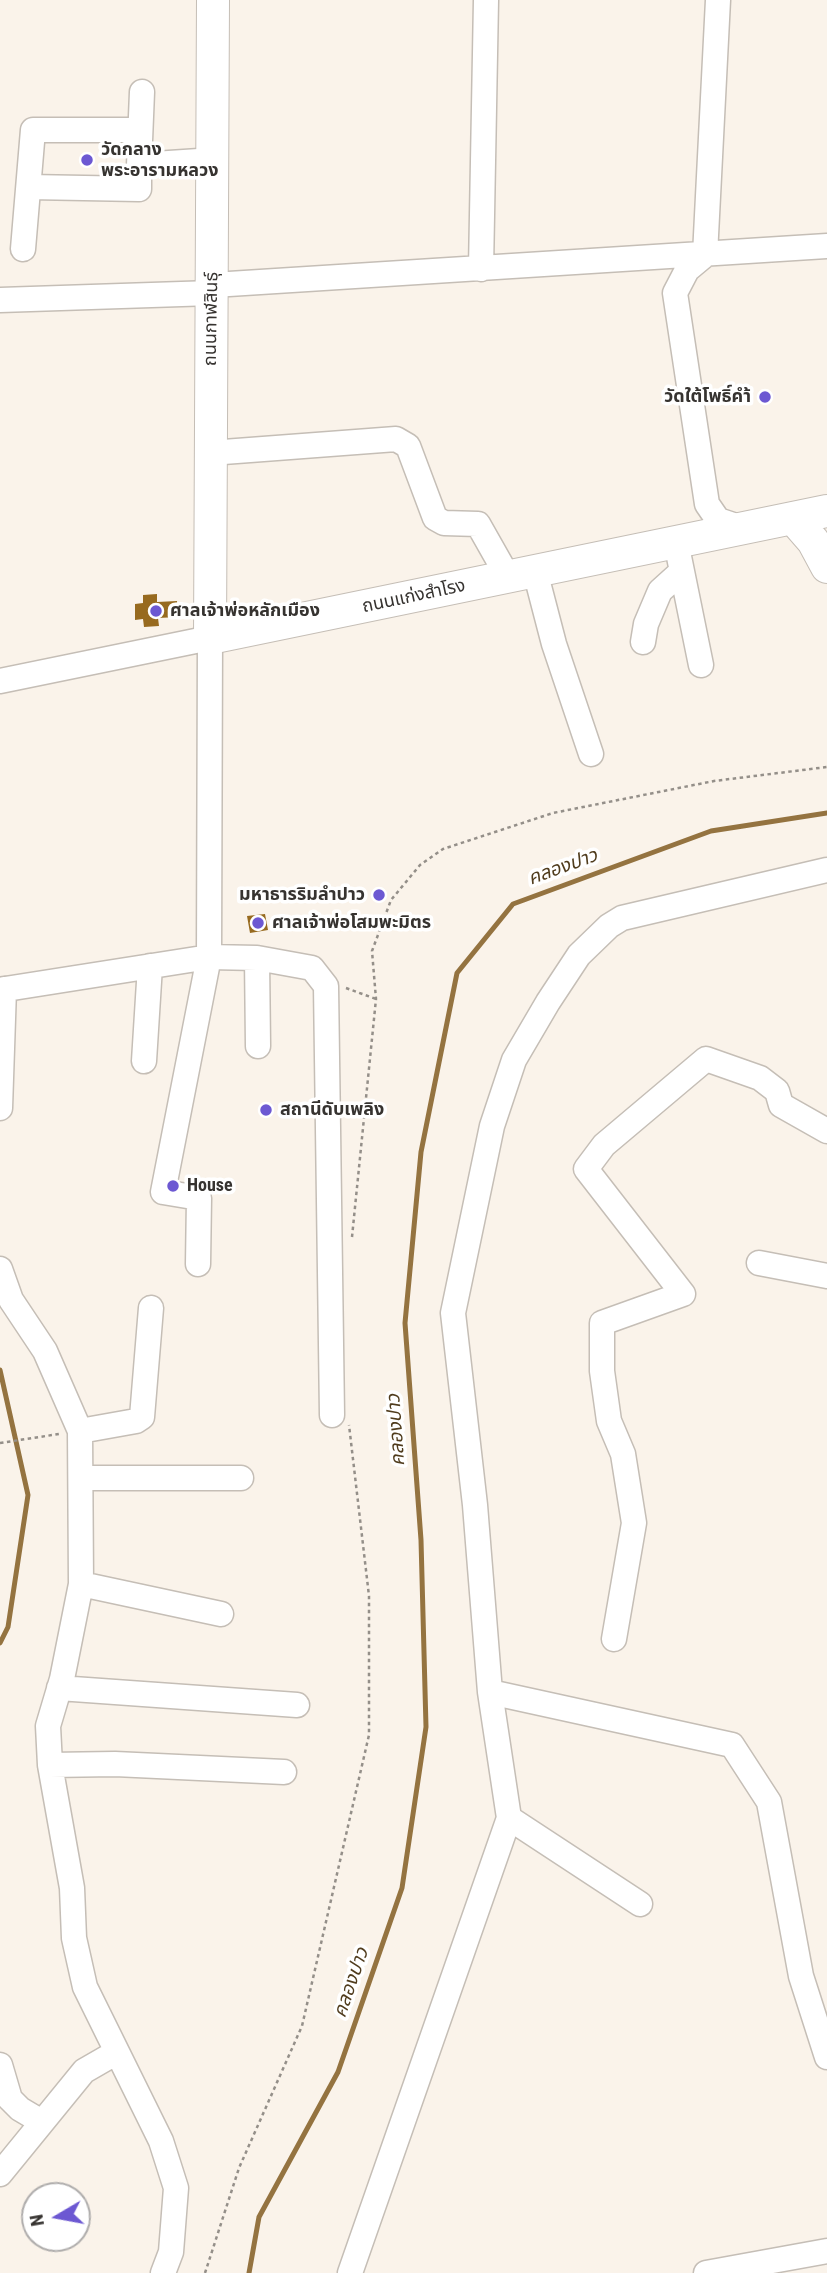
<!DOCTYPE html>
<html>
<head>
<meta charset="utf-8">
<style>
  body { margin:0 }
  #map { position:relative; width:827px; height:2273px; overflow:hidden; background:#faf3ea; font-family:"Roboto Condensed",sans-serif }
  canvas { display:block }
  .north { position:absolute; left:21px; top:2182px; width:70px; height:70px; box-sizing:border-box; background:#fff; border:2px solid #afadac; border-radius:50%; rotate:260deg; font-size:19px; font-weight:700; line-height:28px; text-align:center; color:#363330 }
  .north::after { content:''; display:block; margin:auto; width:24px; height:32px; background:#6c58d2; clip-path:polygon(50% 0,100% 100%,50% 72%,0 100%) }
</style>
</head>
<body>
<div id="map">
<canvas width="827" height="2273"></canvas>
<div class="north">N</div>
</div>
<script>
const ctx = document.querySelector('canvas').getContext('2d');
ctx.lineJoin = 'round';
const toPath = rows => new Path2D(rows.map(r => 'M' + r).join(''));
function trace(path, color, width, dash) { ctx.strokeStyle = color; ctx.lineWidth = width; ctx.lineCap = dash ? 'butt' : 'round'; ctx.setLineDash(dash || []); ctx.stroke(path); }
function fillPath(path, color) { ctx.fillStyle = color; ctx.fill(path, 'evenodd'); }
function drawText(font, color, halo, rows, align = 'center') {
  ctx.font = font + ' "Roboto Condensed","Noto Sans Thai",sans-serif'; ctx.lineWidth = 7; ctx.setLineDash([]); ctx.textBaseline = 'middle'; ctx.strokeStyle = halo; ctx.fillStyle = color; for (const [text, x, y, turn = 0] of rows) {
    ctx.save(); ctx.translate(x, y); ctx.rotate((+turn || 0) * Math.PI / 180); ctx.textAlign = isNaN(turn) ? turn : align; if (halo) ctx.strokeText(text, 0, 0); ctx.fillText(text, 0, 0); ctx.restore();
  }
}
const stream = toPath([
  [0,1370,28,1495,8,1627,0,1643],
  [249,2273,259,2217,338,2072,402,1888,426,1727,421,1540,405,1323,421,1152,457,973,513,904,711,831,827,813]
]);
const building = toPath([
  [157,594,157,602,177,601,178,617,158,618,159,626,144,627,143,619,135,620,135,604,143,603,143,595],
  [265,914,268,930,250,933,247,916]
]);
const path = toPath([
  [346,988,376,999],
  [352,1237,376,999,372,951,391,900,420,865,443,849,553,813,714,781,827,767],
  [0,1443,59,1434],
  [205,2273,239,2168,302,2026,369,1735,369,1596,349,1425]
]);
const minor = toPath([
  [718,0,705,255,687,270,675,293,707,504,718,520,742,528],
  [139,165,142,92],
  [29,187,139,189,139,165,214,160],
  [23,249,33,130,140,130],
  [481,269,486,0],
  [213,285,827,246],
  [0,300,212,293],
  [210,453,396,439,408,446,435,518,444,523,478,524,508,577],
  [676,542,701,665],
  [535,571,554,644,591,754],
  [643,642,646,624,660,591,681,572],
  [0,681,210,638,209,957,163,1192,199,1198,198,1264],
  [257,958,258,1046],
  [0,990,209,957,257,958,312,968,326,986,332,1415],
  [144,1061,150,966],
  [0,1108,4,989],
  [759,1263,827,1276],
  [0,1269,11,1300,45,1351,80,1431,81,1584,62,1679,48,1726,50,1765,72,1888,74,1938,85,1987,161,2141,176,2188,171,2252,163,2273],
  [80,1431,136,1421,142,1417,151,1308],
  [82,1478,241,1478],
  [81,1584,221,1614],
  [614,1639,634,1523,623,1454,609,1421,602,1371,602,1323,683,1294,586,1169,604,1145,706,1059,760,1078,777,1091,781,1105,827,1131],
  [59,1688,297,1705],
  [490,1692,732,1745,769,1802,801,1976,827,2057],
  [50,1765,115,1764,284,1772],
  [509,1818,640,1904],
  [0,2065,10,2099,20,2109,42,2122],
  [0,2174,84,2071,117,2052],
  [350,2273,509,1818,490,1692,475,1505,453,1313,492,1126,514,1060,548,1002,579,955,609,926,622,918,827,870],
  [706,2273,827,2251]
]);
const major = toPath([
  [213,0,210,638,827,511],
  [793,518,813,541,827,567]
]);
const markers = [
  [87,160,7,"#6c58d2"],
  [765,397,7,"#6c58d2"],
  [156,611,7,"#6c58d2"],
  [379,895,7,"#6c58d2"],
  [258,923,7,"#6c58d2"],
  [266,1110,7,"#6c58d2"],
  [173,1186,7,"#6c58d2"]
];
const poiNames = [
  ["วัดกลาง",101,150],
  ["พระอารามหลวง",101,171],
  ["วัดใต้โพธิ์คำ้",751,397,"right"],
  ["ศาลเจ้าพ่อหลักเมือง",170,611],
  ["มหาธารริมลำปาว",365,895,"right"],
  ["ศาลเจ้าพ่อโสมพะมิตร",272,923],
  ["สถานีดับเพลิง",280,1110],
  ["House",187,1186]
];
const streetNames = [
  ["ถนนกาฬสินธุ์",212,319,-89],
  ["ถนนแก่งสำโรง",414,597,-12]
];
const waterNames = [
  ["คลองปาว",563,868,-20],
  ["คลองปาว",397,1430,-94],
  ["คลองปาว",352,1983,-71]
];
trace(stream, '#947340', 5);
fillPath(building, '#976a1f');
trace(minor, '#c5beb6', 27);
trace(major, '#c5beb6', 34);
trace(path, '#948f89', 2.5, [3.5, 3.5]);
trace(minor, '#fff', 24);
trace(major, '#fff', 32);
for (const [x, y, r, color] of markers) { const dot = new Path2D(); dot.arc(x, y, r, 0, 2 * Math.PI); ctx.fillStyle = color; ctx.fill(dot); trace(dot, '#fff', 2.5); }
drawText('bold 18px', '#363330', '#fff', poiNames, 'left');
drawText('18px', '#363330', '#fff', streetNames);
drawText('italic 19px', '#503c1d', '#fff', waterNames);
</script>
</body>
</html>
